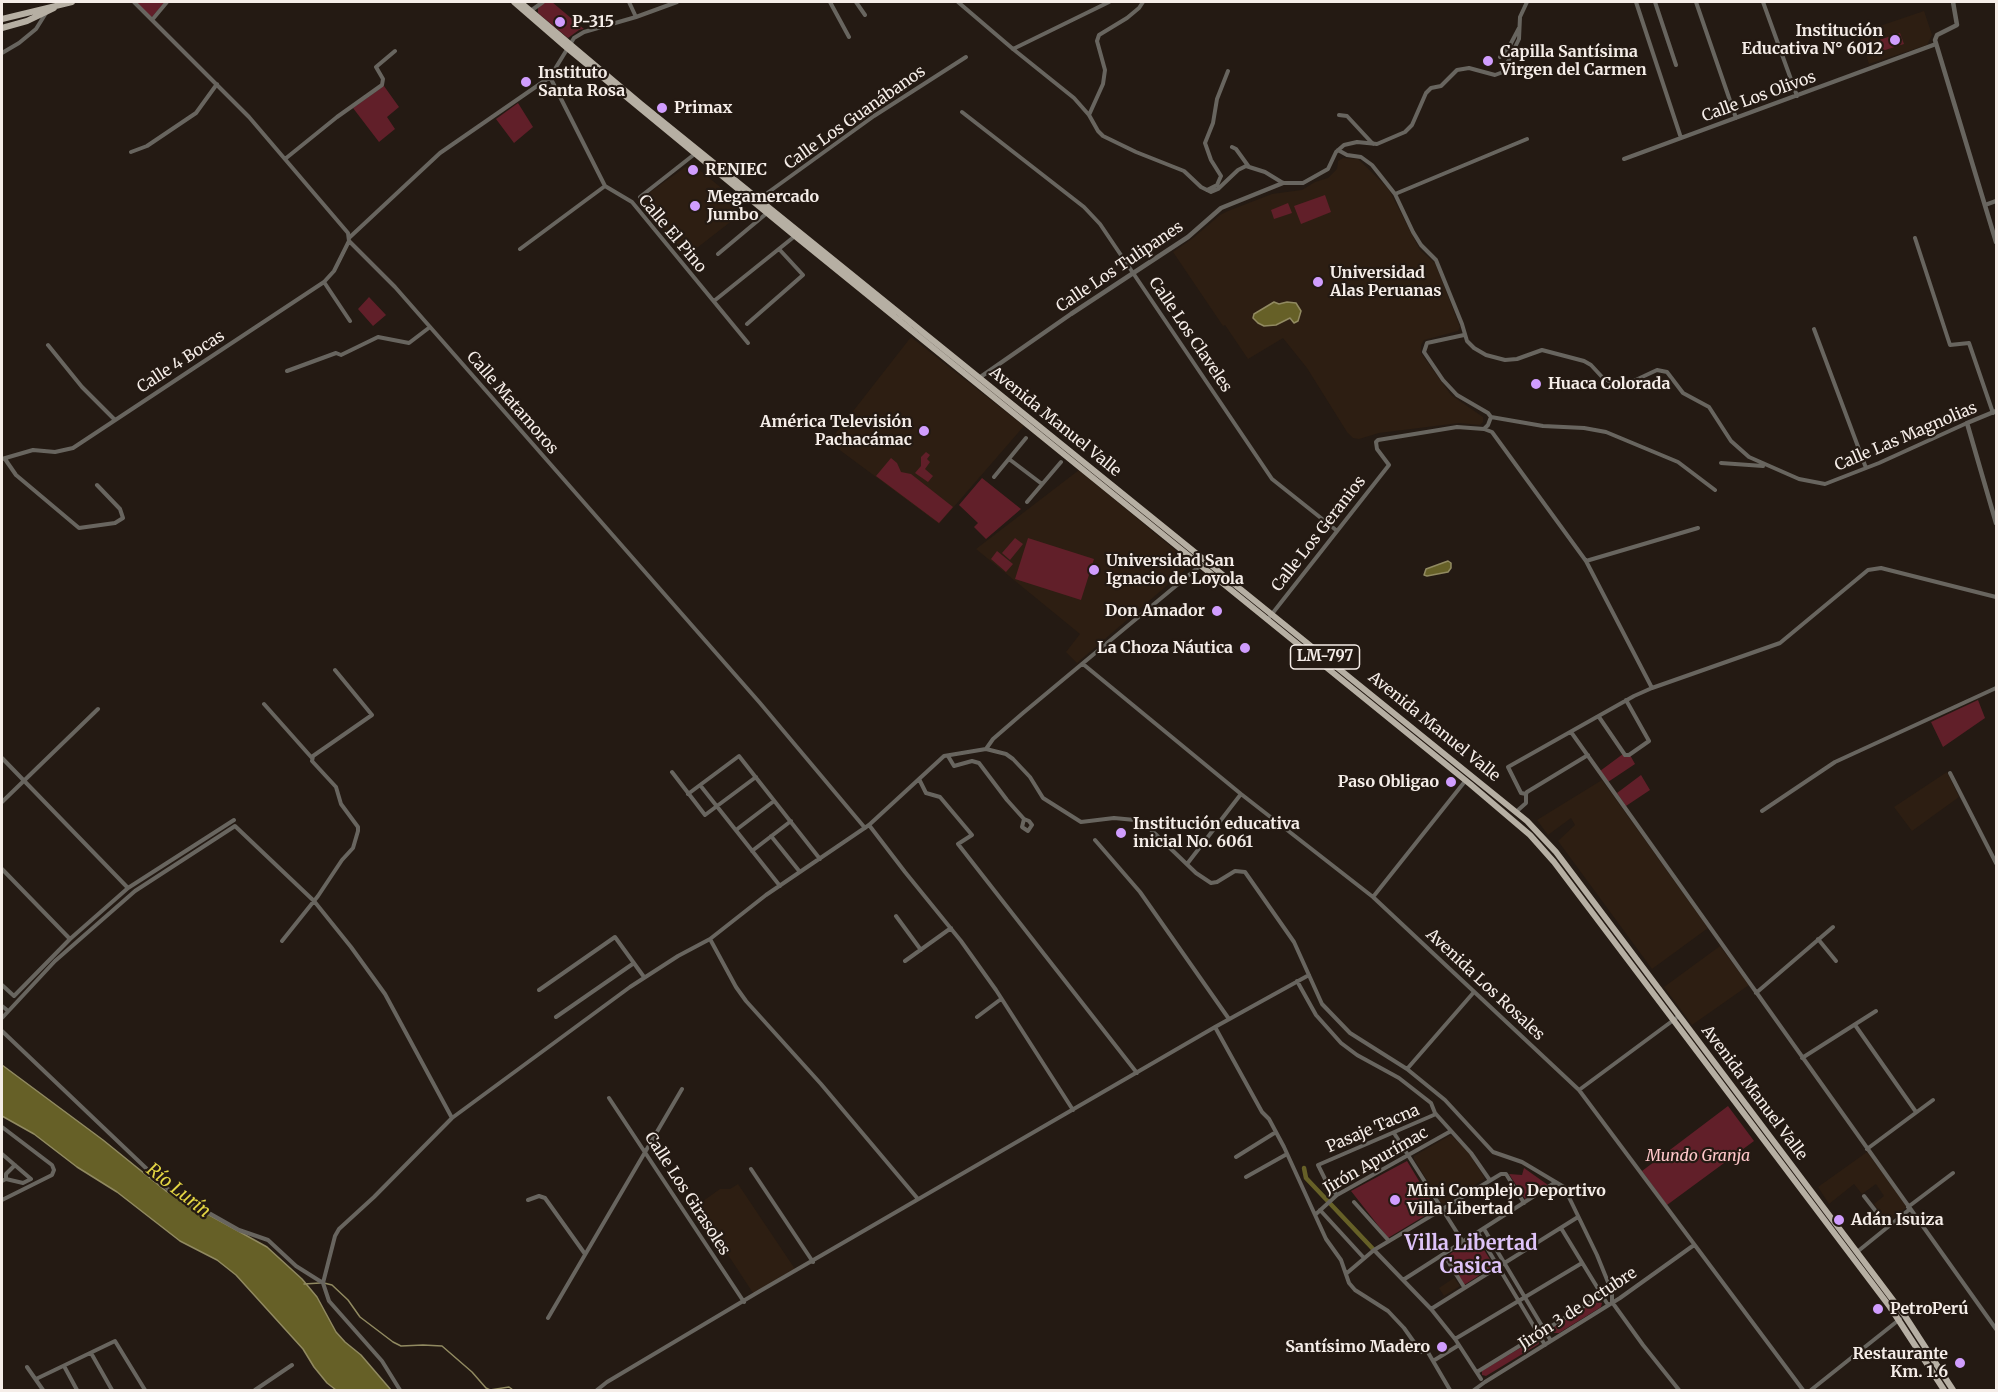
<!DOCTYPE html>
<html>
<head>
<meta charset="utf-8">
<style>
  body { margin:0 }
  #map { position:relative; width:1998px; height:1392px; overflow:hidden; background:#241a13; font-family:Merriweather,serif }
  canvas { display:block }
  .frame { position:absolute; inset:0; border:3px solid #f5ede8; pointer-events:none }
</style>
</head>
<body>
<div id="map">
<canvas width="1998" height="1392"></canvas>
<div class="frame"></div>
</div>
<script>
const ctx = document.querySelector('canvas').getContext('2d');
ctx.lineJoin = 'round';
function fillPath(path, color) { ctx.fillStyle = color; ctx.fill(path, 'evenodd'); }
const toPath = rows => new Path2D(rows.map(r => 'M' + r).join(''));
function trace(path, color, width, dash) { ctx.strokeStyle = color; ctx.lineWidth = width; ctx.lineCap = dash ? 'butt' : 'round'; ctx.setLineDash(dash || []); ctx.stroke(path); }
function drawText(font, color, halo, rows, align = 'center') {
  ctx.font = font + ' Merriweather,serif'; ctx.lineWidth = 4.5; ctx.setLineDash([]); ctx.textBaseline = 'middle'; ctx.strokeStyle = halo; ctx.fillStyle = color; for (const [text, x, y, turn = 0] of rows) {
    ctx.save(); ctx.translate(x, y); ctx.rotate((+turn || 0) * Math.PI / 180); ctx.textAlign = isNaN(turn) ? turn : align; if (halo) ctx.strokeText(text, 0, 0); ctx.fillText(text, 0, 0); ctx.restore();
  }
}
const built = toPath([
  [1924,11,1932,35,1927,45,1869,64,1859,33],
  [1343,158,1358,159,1388,188,1420,250,1435,263,1460,327,1458,331,1424,340,1421,345,1421,353,1451,395,1483,417,1483,422,1480,425,1459,423,1379,433,1359,439,1353,438,1347,432,1307,368,1283,338,1248,359,1225,325,1223,326,1173,252,1193,238,1220,215,1228,211,1272,194,1302,190,1315,182,1328,178,1337,169,1338,161],
  [691,163,747,209,684,258,639,200],
  [911,337,1024,426,939,524,829,442],
  [1079,470,1192,564,1077,663,1066,652,1080,634,976,549],
  [1947,772,1959,797,1912,831,1894,807],
  [1602,780,1708,928,1652,969,1558,841,1575,825,1571,818,1548,835,1537,820],
  [1720,946,1749,985,1692,1025,1664,987],
  [1449,1136,1452,1136,1467,1150,1484,1177,1484,1179,1444,1204,1441,1203,1414,1159,1414,1156],
  [1867,1152,1907,1207,1890,1221,1885,1220,1874,1204,1884,1196,1876,1184,1862,1194,1854,1184,1829,1204,1818,1187],
  [738,1184,795,1269,753,1293,696,1206,720,1189,730,1189],
  [1454,1278,1460,1286,1444,1296,1439,1288]
]);
const green = toPath([
  [135,2,165,2,151,18],
  [545,2,552,2,584,29,579,30,568,38,538,13,538,7],
  [1900,33,1904,44,1882,51,1879,40],
  [384,86,399,107,387,117,395,129,379,142,353,108],
  [518,103,533,127,514,143,496,119],
  [1325,195,1331,212,1301,224,1294,206],
  [1288,203,1292,213,1274,219,1271,210],
  [369,297,386,315,373,326,358,309],
  [926,452,930,455,927,459,930,462,925,469,933,476,928,482,915,473,921,466,921,457],
  [891,458,897,463,901,472,911,474,953,507,939,523,876,476],
  [982,478,1021,509,986,539,974,527,978,523,959,505],
  [1015,538,1023,544,1010,560,1002,553],
  [1028,538,1094,559,1081,600,1015,579],
  [997,551,1013,564,1006,572,991,559],
  [1978,700,1985,718,1943,747,1931,722],
  [1623,754,1630,755,1635,764,1608,782,1600,771],
  [1641,775,1650,790,1626,806,1617,793],
  [1728,1106,1754,1141,1667,1205,1642,1171],
  [1407,1161,1436,1209,1388,1238,1351,1191],
  [1524,1168,1548,1185,1525,1199,1509,1174,1522,1175],
  [1476,1237,1494,1266,1464,1285,1447,1256],
  [1597,1301,1602,1303,1601,1307,1559,1333,1551,1333,1552,1328],
  [1535,1339,1538,1339,1539,1344,1486,1376,1482,1375,1482,1371]
]);
const water = toPath([
  [1274,302,1279,304,1287,302,1296,303,1301,311,1298,321,1294,323,1290,318,1276,325,1264,326,1258,323,1253,318,1254,314,1274,302],
  [1448,561,1451,563,1451,568,1448,572,1427,576,1424,575,1426,569,1448,561],
  [2,1065,103,1140,166,1191,267,1247,302,1279,317,1297,336,1332,345,1342,361,1355,391,1390,336,1390,327,1383,314,1367,303,1349,236,1275,217,1260,180,1241,117,1192,77,1167,34,1134,2,1116,2,1065]
]);
const stream = toPath([
  [324,1283,332,1285,348,1300,360,1317,393,1342,401,1346,423,1345,442,1346,472,1372,486,1388,490,1390,509,1387,513,1390],
  [304,1284,320,1283],
  [592,1390,593,1390]
]);
const canal = toPath([
  [1304,1168,1306,1178,1374,1250]
]);
const minor = toPath([
  [134,2,249,117,348,233,349,241,395,287,760,703,865,828],
  [629,2,636,17],
  [830,2,849,37],
  [856,2,865,15],
  [958,2,1013,49,1074,98,1089,115,1098,131,1103,136,1136,152,1184,171,1201,187,1211,192,1218,189,1238,170,1246,166,1265,172,1283,183,1303,183,1328,169,1336,152,1344,145,1357,142,1377,144,1405,132,1412,125,1426,93,1431,88,1441,86,1457,70,1469,68,1495,75,1503,72,1519,39,1520,17,1527,2],
  [1636,2,1681,138],
  [1655,2,1676,65],
  [1696,2,1736,118],
  [1763,2,1797,96],
  [529,12,543,2],
  [152,20,167,2],
  [1013,49,1109,2],
  [2,53,19,43,36,29,46,13],
  [1500,57,1509,47,1519,28],
  [550,77,605,186,632,202,748,343],
  [962,112,1084,207,1100,224,1272,479,1336,530],
  [1089,115,1103,84,1105,70,1097,41,1099,35,1127,18,1139,8,1143,2],
  [1339,115,1347,116,1373,144],
  [1232,147,1236,149,1249,167],
  [1338,150,1347,155,1361,157,1372,165,1395,194,1413,232,1421,245,1436,260,1462,324,1467,341,1474,348,1486,355,1505,360,1517,359,1542,350,1584,361,1591,365,1603,378,1613,383,1625,385,1657,370,1667,372,1683,393,1709,407,1731,441,1749,457,1799,479,1825,484,1879,463,1967,423],
  [131,152,147,146,196,113,217,84],
  [285,159,337,117,382,85,383,79,376,67,395,51],
  [1624,159,1936,44],
  [1207,190,1217,185,1221,176,1211,160,1205,143,1213,123,1217,99,1228,71],
  [1395,194,1527,139],
  [640,197,696,153],
  [759,199,874,116,966,57],
  [1985,205,1996,201],
  [350,237,440,153,550,77,574,38,584,32,636,17,677,2],
  [1915,238,1950,345,1969,343,1993,413],
  [520,249,605,186],
  [718,254,767,213],
  [324,282,350,321],
  [714,301,795,236],
  [747,324,803,275,779,249],
  [1814,329,1866,468],
  [48,345,82,387,115,420],
  [287,371,336,353,341,355,378,337,409,343,430,327],
  [1491,417,1543,426,1584,428,1606,432,1678,462,1715,490],
  [1484,429,1492,432,1586,561,1652,688],
  [2,459,33,450,55,452,73,448,324,282,334,271,349,241],
  [5,459,16,475,79,528,115,523,123,518,120,509,97,485],
  [1009,459,1042,484],
  [1721,463,1763,466],
  [994,477,1026,438],
  [1027,502,1061,462],
  [1586,561,1698,528],
  [1268,619,1389,465,1377,449,1376,442,1378,440,1457,427,1484,429,1488,425,1491,417,1488,413,1457,395,1443,380,1424,352,1427,343,1464,335],
  [1083,664,1241,794,1373,897,1579,1090,1803,1390],
  [264,704,312,758],
  [1599,717,1625,755,1629,755,1649,741,1626,700],
  [1571,732,1996,1329],
  [986,749,993,739,1023,713,1201,565],
  [948,756,954,766,972,761,979,763,1007,800,1024,819,1029,821,1032,825,1028,831,1022,827,1024,819],
  [2,758,128,888],
  [672,772,705,815,756,777],
  [1950,773,1996,863],
  [919,779,926,793,940,797,972,835,958,844,1137,1073],
  [700,785,780,886],
  [688,794,739,756,820,859],
  [1526,794,1521,793,1508,767,1634,696,1652,688,1780,643,1868,570,1881,568,1996,597],
  [2,802,98,709],
  [1517,811,1526,803,1526,794,1527,792,1588,755],
  [1762,811,1835,762,1996,688],
  [869,825,905,872,961,941,996,990,1073,1110],
  [736,830,774,801],
  [771,836,800,872],
  [1095,840,1140,892,1229,1019],
  [752,851,791,821],
  [1187,864,1241,794],
  [2,869,70,939],
  [1373,897,1466,780],
  [896,916,921,950],
  [710,939,736,987,746,1001,821,1084,918,1199],
  [1818,939,1836,961],
  [282,941,318,896,342,860,353,848,358,831,358,827,341,804,336,787,312,761,313,756,372,715,335,670],
  [905,961,951,928],
  [1297,981,1316,1015,1341,1043,1357,1055,1399,1078,1431,1103,1435,1113,1471,1153,1489,1179],
  [2,985,14,996,70,939,128,888,234,820],
  [539,990,615,937,644,977],
  [1756,993,1833,927],
  [2,1006,7,1010],
  [556,1017,634,963],
  [977,1017,1001,999],
  [2,1018,55,961,135,891,235,826,314,901,351,947,385,994,452,1118],
  [1855,1025,1916,1112],
  [1215,1027,1262,1112,1269,1119,1284,1147,1326,1239,1341,1260,1349,1283,1355,1290,1388,1311,1404,1328,1421,1352],
  [2,1031,170,1191,239,1230,268,1240,296,1266,323,1283,329,1301,382,1361,400,1390],
  [1802,1058,1876,1011],
  [1407,1069,1474,992],
  [1579,1090,1679,1016],
  [609,1098,744,1302],
  [2,1127,52,1165,54,1170,52,1175,2,1200],
  [1394,1133,1463,1242],
  [1867,1149,1933,1100],
  [2,1154,31,1179,23,1183,6,1179,2,1181],
  [1236,1157,1276,1132],
  [751,1169,813,1262],
  [1246,1177,1287,1154],
  [6,1179,6,1174,15,1165],
  [1337,1195,1328,1185,1318,1165,1436,1114],
  [1864,1196,1888,1227],
  [528,1200,539,1196,545,1198,585,1254],
  [1354,1202,1389,1241],
  [1908,1207,1953,1173],
  [1320,1210,1364,1258],
  [1316,1214,1337,1195,1451,1131],
  [1561,1228,1608,1305],
  [1484,1229,1551,1341],
  [1478,1233,1545,1345],
  [1374,1250,1431,1309,1455,1339,1481,1379],
  [1857,1252,1910,1209],
  [1444,1255,1464,1287],
  [1347,1273,1374,1250,1501,1174,1506,1174,1524,1203],
  [1403,1280,1556,1182],
  [323,1283,335,1236,339,1229,374,1197,452,1118,630,987,678,956,710,939,766,895,869,825,944,756,986,749,1006,754,1013,759,1030,777,1043,798,1081,822,1114,818,1135,820,1146,825,1196,873,1211,883,1217,882,1235,871,1245,872,1294,942,1322,1004,1350,1033,1407,1069,1445,1100,1493,1152,1522,1162,1564,1187,1597,1255,1612,1292,1612,1302,1643,1345,1679,1390],
  [1431,1309,1578,1217],
  [548,1318,682,1089],
  [1455,1339,1582,1263],
  [1426,1349,1450,1390],
  [91,1353,112,1390],
  [1433,1361,1459,1345],
  [64,1366,77,1390],
  [27,1367,43,1390],
  [1477,1372,1602,1295],
  [36,1379,115,1341,145,1390],
  [255,1390,292,1365],
  [597,1390,607,1382,760,1291,1215,1027,1309,975],
  [1474,1390,1485,1382,1620,1298,1694,1245],
  [1811,1390,1900,1319]
]);
const tertiary = toPath([
  [1953,2,1957,25,1937,35,1935,40,1996,242],
  [979,378,1071,314,1188,237,1221,208,1283,183],
  [1996,411,1967,423,1996,523]
]);
const primary = toPath([
  [514,2,567,48,795,236,1470,784,1530,835,1554,862,1890,1307,1944,1390],
  [520,2,641,104,1527,821,1556,852,1905,1316,1953,1390],
  [2,19,72,2],
  [2,28,27,21,54,8]
]);
const markers = [
  [560,22,6,"#d09dfe"],
  [1895,40,6,"#d09dfe"],
  [1488,61,6,"#d09dfe"],
  [526,82,6,"#d09dfe"],
  [662,108,6,"#d09dfe"],
  [693,170,6,"#d09dfe"],
  [695,206,6,"#d09dfe"],
  [1318,282,6,"#d09dfe"],
  [1536,384,6,"#d09dfe"],
  [924,431,6,"#d09dfe"],
  [1094,570,6,"#d09dfe"],
  [1217,611,6,"#d09dfe"],
  [1245,648,6,"#d09dfe"],
  [1451,782,6,"#d09dfe"],
  [1121,833,6,"#d09dfe"],
  [1395,1200,6,"#d09dfe"],
  [1839,1220,6,"#d09dfe"],
  [1878,1309,6,"#d09dfe"],
  [1442,1347,6,"#d09dfe"],
  [1960,1363,6,"#d09dfe"]
];
const shields = [
  [1325,657,69]
];
const shieldNames = [
  ["LM-797",1325,657]
];
const poiNames = [
  ["P-315",572,22],
  ["Institución",1883,31,"right"],
  ["Educativa N° 6012",1883,49,"right"],
  ["Capilla Santísima",1500,52],
  ["Virgen del Carmen",1500,70],
  ["Instituto",538,73],
  ["Santa Rosa",538,91],
  ["Primax",674,108],
  ["RENIEC",705,170],
  ["Megamercado",707,197],
  ["Jumbo",707,215],
  ["Universidad",1330,273],
  ["Alas Peruanas",1330,291],
  ["Huaca Colorada",1548,384],
  ["América Televisión",912,422,"right"],
  ["Pachacámac",912,440,"right"],
  ["Universidad San",1106,561],
  ["Ignacio de Loyola",1106,579],
  ["Don Amador",1205,611,"right"],
  ["La Choza Náutica",1233,648,"right"],
  ["Paso Obligao",1439,782,"right"],
  ["Institución educativa",1133,824],
  ["inicial No. 6061",1133,842],
  ["Mini Complejo Deportivo",1407,1191],
  ["Villa Libertad",1407,1209],
  ["Adán Isuiza",1851,1220],
  ["PetroPerú",1890,1309],
  ["Santísimo Madero",1430,1347,"right"],
  ["Restaurante",1948,1354,"right"],
  ["Km. 1.6",1948,1372,"right"]
];
const streetNames = [
  ["Calle Los Olivos",1759,97,-20],
  ["Calle Los Guanábanos",855,118,-35],
  ["Calle El Pino",672,234,50],
  ["Calle Los Tulipanes",1120,267,-34],
  ["Calle Los Claveles",1190,335,56],
  ["Calle 4 Bocas",181,362,-33],
  ["Calle Matamoros",512,403,49],
  ["Avenida Manuel Valle",1055,422,39],
  ["Calle Las Magnolias",1906,437,-23],
  ["Calle Los Geranios",1319,534,-52],
  ["Avenida Manuel Valle",1434,727,39],
  ["Avenida Los Rosales",1485,985,43],
  ["Avenida Manuel Valle",1754,1093,53],
  ["Pasaje Tacna",1373,1129,-23],
  ["Jirón Apurímac",1376,1161,-30],
  ["Calle Los Girasoles",687,1194,57],
  ["Jirón 3 de Octubre",1578,1309,-33]
];
const parkNames = [
  ["Mundo Granja",1698,1156]
];
const waterNames = [
  ["Río Lurín",178,1191,38]
];
const quarterNames = [
  ["Villa Libertad",1471,1244],
  ["Casica",1471,1267]
];
fillPath(built, '#2d1e12');
fillPath(green, '#611f29');
fillPath(water, '#666027');
trace(water, '#918a61', 1.5);
trace(stream, '#918a61', 1.5);
trace(canal, '#666027', 4.5);
trace(minor, '#68655f', 4);
trace(tertiary, '#68655f', 4.5);
trace(primary, '#b6afa3', 6);
for (const [x, y, r, color] of markers) { const dot = new Path2D(); dot.arc(x, y, r, 0, 2 * Math.PI); ctx.fillStyle = color; ctx.fill(dot); trace(dot, '#241a13', 2); }
for (const [x, y, w] of shields) { const box = new Path2D(); box.roundRect(x - w / 2, y - 12, w, 24, 4.5); ctx.fillStyle = '#241a13'; ctx.fill(box); trace(box, '#f5ede8', 1.5); }
drawText('bold 15px', '#f5ede8', null, shieldNames);
drawText('bold 16px', '#f5ede8', '#241a13', poiNames, 'left');
drawText('16px', '#f5ede8', '#241a13', streetNames);
drawText('italic 16px', '#ffc7ca', '#241a13', parkNames);
drawText('italic 18px', '#e3d543', '#241a13', waterNames);
drawText('bold 20px', '#dec3f9', '#241a13', quarterNames);
</script>
</body>
</html>
